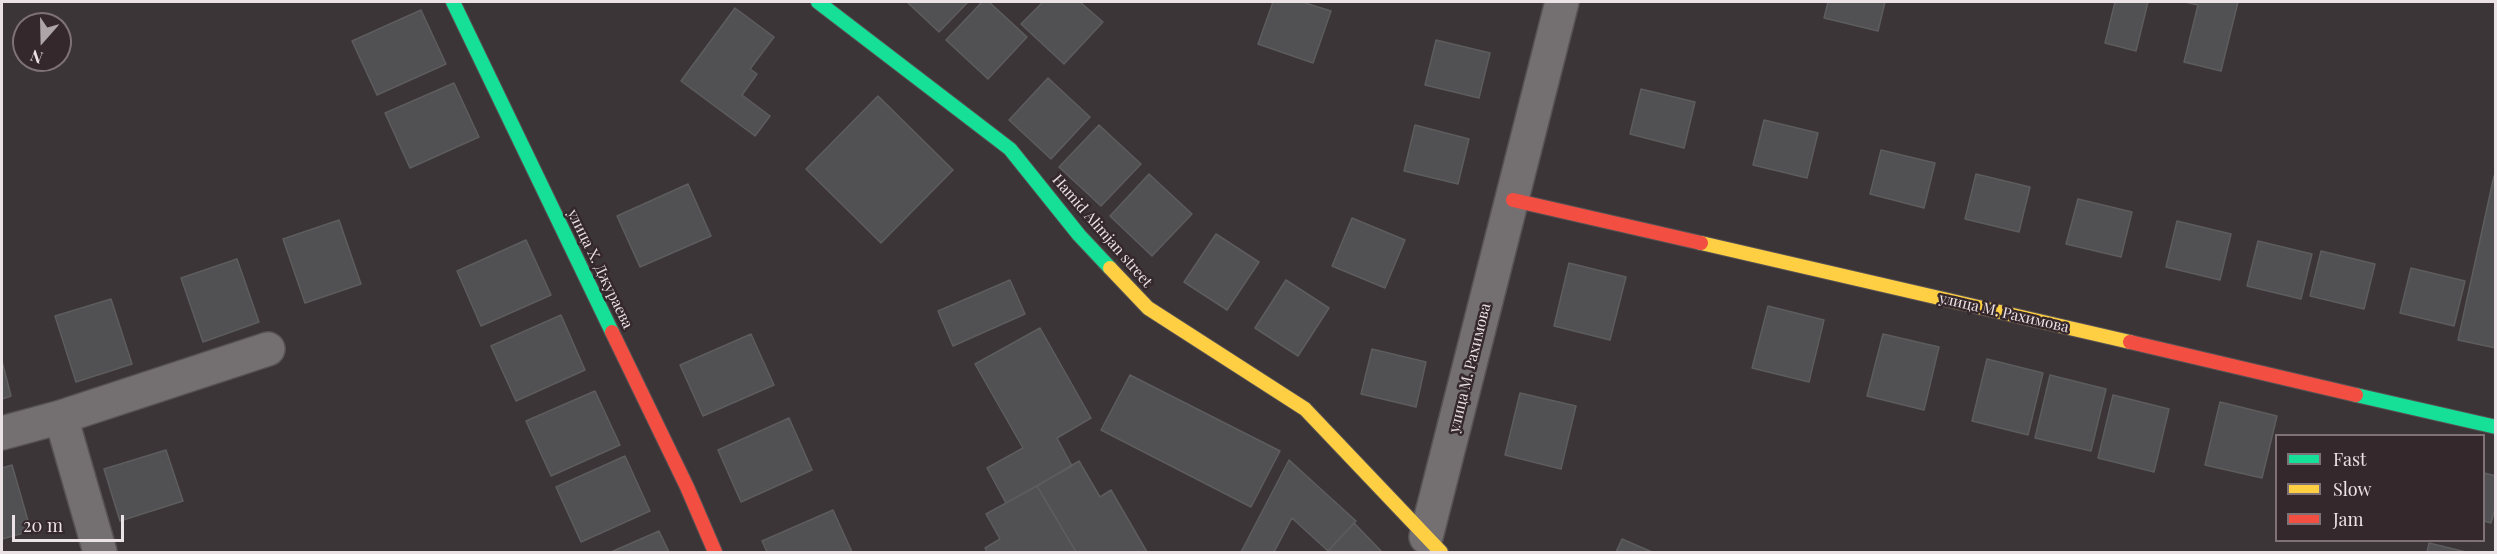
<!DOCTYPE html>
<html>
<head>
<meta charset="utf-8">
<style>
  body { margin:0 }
  #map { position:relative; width:2497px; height:554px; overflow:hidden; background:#3c3537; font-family:"Playfair Display",serif }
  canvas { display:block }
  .frame { position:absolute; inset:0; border:3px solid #ebe2e5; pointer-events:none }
  .legend { position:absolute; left:2275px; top:434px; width:210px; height:108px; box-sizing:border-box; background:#35282c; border:2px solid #7e7276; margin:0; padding:8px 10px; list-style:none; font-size:18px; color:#ebe2e5 }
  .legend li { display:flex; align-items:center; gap:12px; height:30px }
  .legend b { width:30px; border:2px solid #7e7276 }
  .north { position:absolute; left:12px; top:12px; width:60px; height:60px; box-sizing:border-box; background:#35282c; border:2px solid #7e7276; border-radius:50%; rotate:200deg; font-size:16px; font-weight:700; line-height:24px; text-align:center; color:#ebe2e5 }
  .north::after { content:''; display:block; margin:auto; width:21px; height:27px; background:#aea5a8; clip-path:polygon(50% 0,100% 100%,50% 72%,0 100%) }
  .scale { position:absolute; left:12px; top:515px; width:112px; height:27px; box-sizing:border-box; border:3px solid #ebe2e5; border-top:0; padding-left:8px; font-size:18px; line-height:21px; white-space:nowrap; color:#ebe2e5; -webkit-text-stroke:4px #35282c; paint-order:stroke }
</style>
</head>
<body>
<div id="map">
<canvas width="2497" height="554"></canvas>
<div class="frame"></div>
<ul class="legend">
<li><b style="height:8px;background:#16e098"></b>Fast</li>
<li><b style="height:8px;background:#ffcf43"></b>Slow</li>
<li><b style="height:8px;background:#f24e42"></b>Jam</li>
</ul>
<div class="north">N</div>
<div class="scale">20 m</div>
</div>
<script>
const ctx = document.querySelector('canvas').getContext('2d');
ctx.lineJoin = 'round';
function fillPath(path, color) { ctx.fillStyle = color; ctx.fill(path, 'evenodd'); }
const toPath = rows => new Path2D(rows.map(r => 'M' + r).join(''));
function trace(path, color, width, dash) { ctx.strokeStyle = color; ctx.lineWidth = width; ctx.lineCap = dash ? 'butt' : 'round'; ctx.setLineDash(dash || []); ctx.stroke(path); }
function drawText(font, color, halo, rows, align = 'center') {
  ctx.font = font + ' "Playfair Display",serif'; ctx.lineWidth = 5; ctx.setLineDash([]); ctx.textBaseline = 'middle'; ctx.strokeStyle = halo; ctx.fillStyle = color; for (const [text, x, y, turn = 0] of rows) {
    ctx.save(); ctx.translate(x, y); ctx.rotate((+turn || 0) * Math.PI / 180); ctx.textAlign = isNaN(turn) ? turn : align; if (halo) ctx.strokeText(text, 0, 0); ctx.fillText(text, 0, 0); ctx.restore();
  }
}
const building = toPath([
  [907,2,968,2,939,32,907,2],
  [982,2,989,2,1027,37,988,79,946,40,982,2],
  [1043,2,1080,2,1103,22,1064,64,1021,24,1043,2],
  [1273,2,1302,2,1331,11,1313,63,1258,44,1273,2],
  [1828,2,1885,2,1878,31,1824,18,1828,2],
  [2115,2,2148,2,2136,51,2105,43,2115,2],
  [2185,2,2238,2,2221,71,2184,62,2198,5,2185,2],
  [735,8,774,37,750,69,757,74,742,95,770,116,755,136,681,81,735,8],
  [421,10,446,64,377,95,352,41,421,10],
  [1436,40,1490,53,1479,98,1425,85,1436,40],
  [1048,78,1090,117,1051,159,1009,120,1048,78],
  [454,83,479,137,410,168,385,113,454,83],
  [1641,89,1695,102,1684,148,1630,134,1641,89],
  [878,96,953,170,881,243,806,169,878,96],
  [1764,120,1818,133,1807,178,1753,165,1764,120],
  [1099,125,1141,164,1101,206,1059,167,1099,125],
  [1415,125,1469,139,1458,184,1404,171,1415,125],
  [1881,150,1935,163,1924,208,1870,194,1881,150],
  [1149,174,1192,214,1152,256,1110,216,1149,174],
  [1976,174,2030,187,2019,232,1965,219,1976,174],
  [2494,176,2496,176,2496,348,2458,340,2494,176],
  [688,184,711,236,640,267,617,216,688,184],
  [2078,199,2132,212,2121,257,2066,244,2078,199],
  [1352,218,1405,240,1385,288,1332,266,1352,218],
  [339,220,361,284,305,303,283,239,339,220],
  [2177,221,2231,234,2220,280,2166,267,2177,221],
  [1216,234,1259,262,1227,310,1184,282,1216,234],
  [526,240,551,295,481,326,457,271,526,240],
  [2258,241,2312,254,2301,299,2247,286,2258,241],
  [2321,251,2375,264,2364,309,2310,296,2321,251],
  [237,259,259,322,203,342,181,278,237,259],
  [1569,263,1626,277,1610,340,1554,326,1569,263],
  [2411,268,2465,281,2454,326,2400,313,2411,268],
  [1010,280,1025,314,953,346,938,311,1010,280],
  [1286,280,1329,308,1298,356,1255,328,1286,280],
  [111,299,132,364,76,382,55,316,111,299],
  [1768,306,1824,320,1809,382,1752,368,1768,306],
  [561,315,585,370,516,401,491,346,561,315],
  [1040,328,1091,418,1057,438,1072,466,1006,503,987,468,1023,448,975,364,1040,328],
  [751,334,774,385,703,416,680,365,751,334],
  [1883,334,1939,347,1924,410,1867,396,1883,334],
  [1372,349,1426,362,1416,407,1361,394,1372,349],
  [1987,359,2043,373,2028,435,1972,421,1987,359],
  [2,361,11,396,2,399,2,361],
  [1130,375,1280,451,1251,507,1101,430,1130,375],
  [2050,375,2106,389,2091,451,2035,438,2050,375],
  [595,391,620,445,551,476,526,421,595,391],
  [1520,393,1576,406,1561,469,1505,455,1520,393],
  [2113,395,2169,409,2154,472,2098,458,2113,395],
  [2220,402,2277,416,2262,478,2205,465,2220,402],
  [789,418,812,470,741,502,718,450,789,418],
  [166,450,183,501,120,521,104,469,166,450],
  [625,456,650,511,581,542,556,487,625,456],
  [1289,460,1356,521,1328,551,1292,518,1274,552,1241,552,1289,460],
  [1079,461,1100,497,1111,490,1147,552,1076,552,1037,486,1079,461],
  [12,465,31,531,2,539,2,468,12,465],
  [2484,473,2496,476,2496,505,2491,523,2484,521,2484,473],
  [1037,486,1076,552,987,552,985,548,1000,539,986,514,1037,486],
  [833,510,852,552,767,552,762,541,833,510],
  [1354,523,1382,552,1328,551,1354,523],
  [659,531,669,552,611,552,659,531],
  [1622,539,1652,552,1616,552,1622,539],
  [2429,543,2466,552,2427,552,2429,543]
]);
const street = toPath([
  [61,417,100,552],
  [2,433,61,417,268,349],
  [1426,537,1562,2]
]);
const fast = toPath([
  [453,2,612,332],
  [818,2,1010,149,1079,235,1110,268],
  [2356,395,2496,427]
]);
const slow = toPath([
  [1701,243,2130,342],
  [1110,268,1148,308,1305,409,1441,552]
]);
const jam = toPath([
  [1513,200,1701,243],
  [612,332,687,487,715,552],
  [2130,342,2356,395]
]);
const streetNames = [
  ["Hamid Alimjan street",1102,231,49],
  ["улица Х. Джураева",600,269,64],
  ["улица М. Рахимова",2004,313,13],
  ["улица М. Рахимова",1470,368,-76]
];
fillPath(building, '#515153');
trace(building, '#5d5d5e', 1.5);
trace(street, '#575254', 36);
trace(fast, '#575254', 16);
trace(slow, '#575254', 16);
trace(jam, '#575254', 16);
trace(street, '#747072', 33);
trace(fast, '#16e098', 14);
trace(slow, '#ffcf43', 14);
trace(jam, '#f24e42', 14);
drawText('15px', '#ebe2e5', '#35282c', streetNames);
</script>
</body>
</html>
